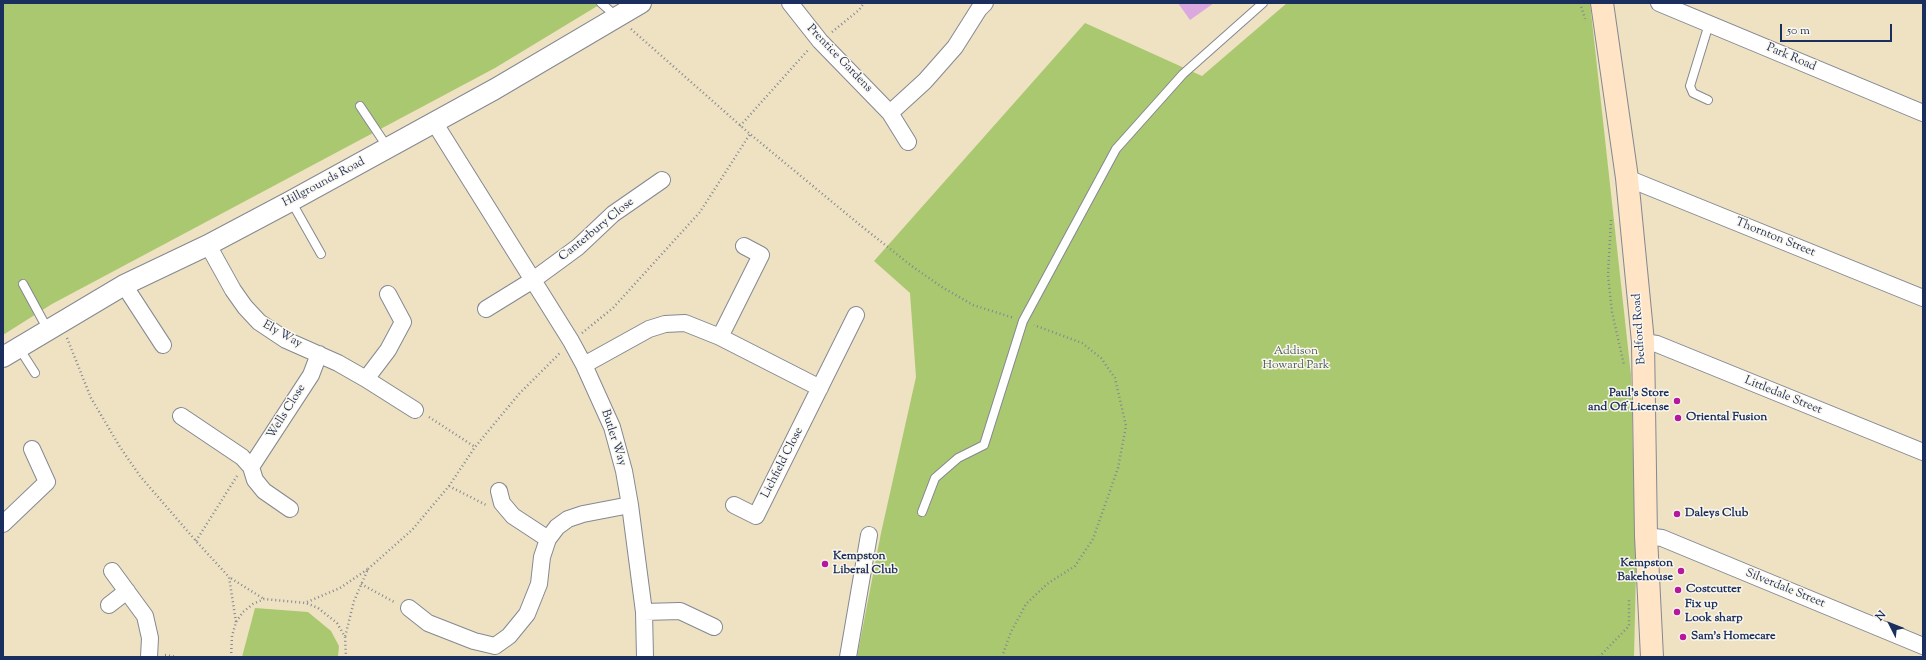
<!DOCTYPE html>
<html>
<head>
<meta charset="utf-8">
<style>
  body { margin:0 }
  #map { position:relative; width:1926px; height:660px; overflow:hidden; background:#eee2c3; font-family:"Sorts Mill Goudy",serif }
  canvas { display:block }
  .frame { position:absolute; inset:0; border:4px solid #1b2f5e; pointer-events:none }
  .north { position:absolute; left:1870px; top:604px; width:40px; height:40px; -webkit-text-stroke:3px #fbf7ec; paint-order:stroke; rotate:312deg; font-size:11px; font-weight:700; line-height:16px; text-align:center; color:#1b2f5e }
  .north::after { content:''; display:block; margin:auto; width:14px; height:18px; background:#1b2f5e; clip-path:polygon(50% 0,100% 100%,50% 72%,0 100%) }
  .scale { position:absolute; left:1780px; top:24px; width:112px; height:18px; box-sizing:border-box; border:2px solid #1b2f5e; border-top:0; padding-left:5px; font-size:12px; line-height:14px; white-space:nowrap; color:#1b2f5e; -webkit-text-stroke:3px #fbf7ec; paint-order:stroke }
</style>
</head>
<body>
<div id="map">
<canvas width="1926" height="660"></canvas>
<div class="frame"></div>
<div class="north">N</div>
<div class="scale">50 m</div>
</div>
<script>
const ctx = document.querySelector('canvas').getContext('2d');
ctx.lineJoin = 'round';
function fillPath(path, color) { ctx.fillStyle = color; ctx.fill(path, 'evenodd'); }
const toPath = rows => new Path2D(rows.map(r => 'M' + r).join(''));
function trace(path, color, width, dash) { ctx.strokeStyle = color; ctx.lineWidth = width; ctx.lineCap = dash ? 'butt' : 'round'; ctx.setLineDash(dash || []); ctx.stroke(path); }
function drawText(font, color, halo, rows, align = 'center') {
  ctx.font = font + ' "Sorts Mill Goudy",serif'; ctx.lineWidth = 3; ctx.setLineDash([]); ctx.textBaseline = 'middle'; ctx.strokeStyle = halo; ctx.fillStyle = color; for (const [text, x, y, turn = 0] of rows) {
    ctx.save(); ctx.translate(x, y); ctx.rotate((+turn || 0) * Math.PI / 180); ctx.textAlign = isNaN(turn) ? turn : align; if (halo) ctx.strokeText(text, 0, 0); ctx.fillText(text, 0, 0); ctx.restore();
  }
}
const green = toPath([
  [3,3,596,3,599,5,495,68,52,304,3,335],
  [1287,3,1590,3,1631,375,1636,572,1634,657,857,657,881,533,916,377,910,293,874,261,1085,23,1202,76],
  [255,608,308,612,331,631,339,646,338,657,242,657]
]);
const building = toPath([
  [1178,3,1214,3,1190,20]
]);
const path = toPath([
  [1580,3,1585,19],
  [631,29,750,134,860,225,913,267,942,287,973,305,1014,318],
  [832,32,859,10,864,3],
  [740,126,809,49],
  [1611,220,1608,275,1612,312,1624,365],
  [582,333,613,308,700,212,750,134],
  [67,338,91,398,120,447,140,476,196,541,229,577],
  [429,417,475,447],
  [449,486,488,506],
  [196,541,237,476],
  [368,569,412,530,449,486,475,447,519,394,561,352],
  [361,584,396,603],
  [307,602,340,588,368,569,354,601,345,637],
  [236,622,229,577,264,599],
  [165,655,177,657],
  [231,657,232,636,236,622,243,612,253,604,264,599,306,603,318,608,337,623,345,637,346,657],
  [1002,657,1011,632,1026,604,1047,584,1075,566,1093,539,1118,468,1126,426,1115,378,1101,358,1082,343,1034,325],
  [1599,657,1629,626,1629,600]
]);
const service = toPath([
  [601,3,616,16],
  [1708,100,1693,93,1690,86,1709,24],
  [360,106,388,148],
  [291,201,321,254],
  [23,284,48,330],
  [19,348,35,373],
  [922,512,935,478,958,458,984,445,1023,321,1116,149,1183,74,1263,3]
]);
const minor = toPath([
  [790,3,820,41,890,113,908,142],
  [1659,3,1923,113],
  [890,113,925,81,955,47,979,9,985,3],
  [434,122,571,341,584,365,612,427,624,471,630,505,644,612,645,657],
  [1627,178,1923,298],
  [208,245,233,290,245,307,259,322,286,340,338,363,366,379,388,350,403,322,388,294],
  [124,285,163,345],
  [486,309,533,280,578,247,613,214,662,180],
  [720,337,761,255,744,246],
  [1643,342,1657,344,1923,452],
  [584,365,649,329,665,324,685,323,720,337,820,388],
  [366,379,415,410],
  [181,416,242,457,251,467,255,480,264,491,290,509],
  [251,467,311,375,319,354],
  [499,491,502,503,513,516,548,539],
  [734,505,756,516,856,315],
  [3,524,47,482,32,449],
  [1646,536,1662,538,1923,646],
  [112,571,145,616,150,638,149,657],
  [109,605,127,591],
  [409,608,428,623,474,641,495,646,509,636,527,614,539,584,542,557,548,539,557,527,568,519,583,514,630,505],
  [644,612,680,611,714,627],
  [848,657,869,535]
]);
const tertiary = toPath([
  [3,357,124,285,208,245,291,201,495,89,641,3]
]);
const secondary = toPath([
  [1602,3,1627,178,1643,342,1646,536,1652,657]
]);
const markers = [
  [1677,401,4,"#b5179e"],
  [1678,418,4,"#b5179e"],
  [1677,514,4,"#b5179e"],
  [825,564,4,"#b5179e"],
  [1681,571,4,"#b5179e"],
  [1678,590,4,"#b5179e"],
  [1677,612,4,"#b5179e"],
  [1683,637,4,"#b5179e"]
];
const streetNames = [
  ["Park Road",1791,58,23],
  ["Prentice Gardens",839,59,46],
  ["Hillgrounds Road",324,183,-28],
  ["Canterbury Close",597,230,-39],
  ["Thornton Street",1775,238,22],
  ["Bedford Road",1640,329,-94],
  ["Ely Way",282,335,29],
  ["Littledale Street",1783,396,22],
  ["Wells Close",287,412,-58],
  ["Butler Way",613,438,72],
  ["Lichfield Close",783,463,-63],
  ["Silverdale Street",1785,589,22]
];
const parkNames = [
  ["Addison",1296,352],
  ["Howard Park",1296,366]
];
const poiNames = [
  ["Paul's Store",1669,394,"right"],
  ["and Off License",1669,408,"right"],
  ["Oriental Fusion",1686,418],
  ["Daleys Club",1685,514],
  ["Kempston",833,557],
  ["Liberal Club",833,571],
  ["Kempston",1673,564,"right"],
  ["Bakehouse",1673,578,"right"],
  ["Costcutter",1686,590],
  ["Fix up",1685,605],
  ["Look sharp",1685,619],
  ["Sam's Homecare",1691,637]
];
fillPath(green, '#aac86f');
fillPath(building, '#dba8df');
trace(service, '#848890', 10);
trace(minor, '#848890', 18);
trace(tertiary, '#848890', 22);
trace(secondary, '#848890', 24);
trace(path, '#848890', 2.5, [1, 3]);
trace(service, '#fff', 8);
trace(minor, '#fff', 16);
trace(tertiary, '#fff', 20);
trace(secondary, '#ffe4c6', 22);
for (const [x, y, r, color] of markers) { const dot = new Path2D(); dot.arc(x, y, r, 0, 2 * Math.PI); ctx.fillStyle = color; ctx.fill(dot); trace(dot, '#fbf7ec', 1.5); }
drawText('12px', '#1b2f5e', '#fbf7ec', streetNames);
drawText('12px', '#465d63', '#fbf7ec', parkNames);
drawText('bold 12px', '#1b2f5e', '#fbf7ec', poiNames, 'left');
</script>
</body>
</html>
